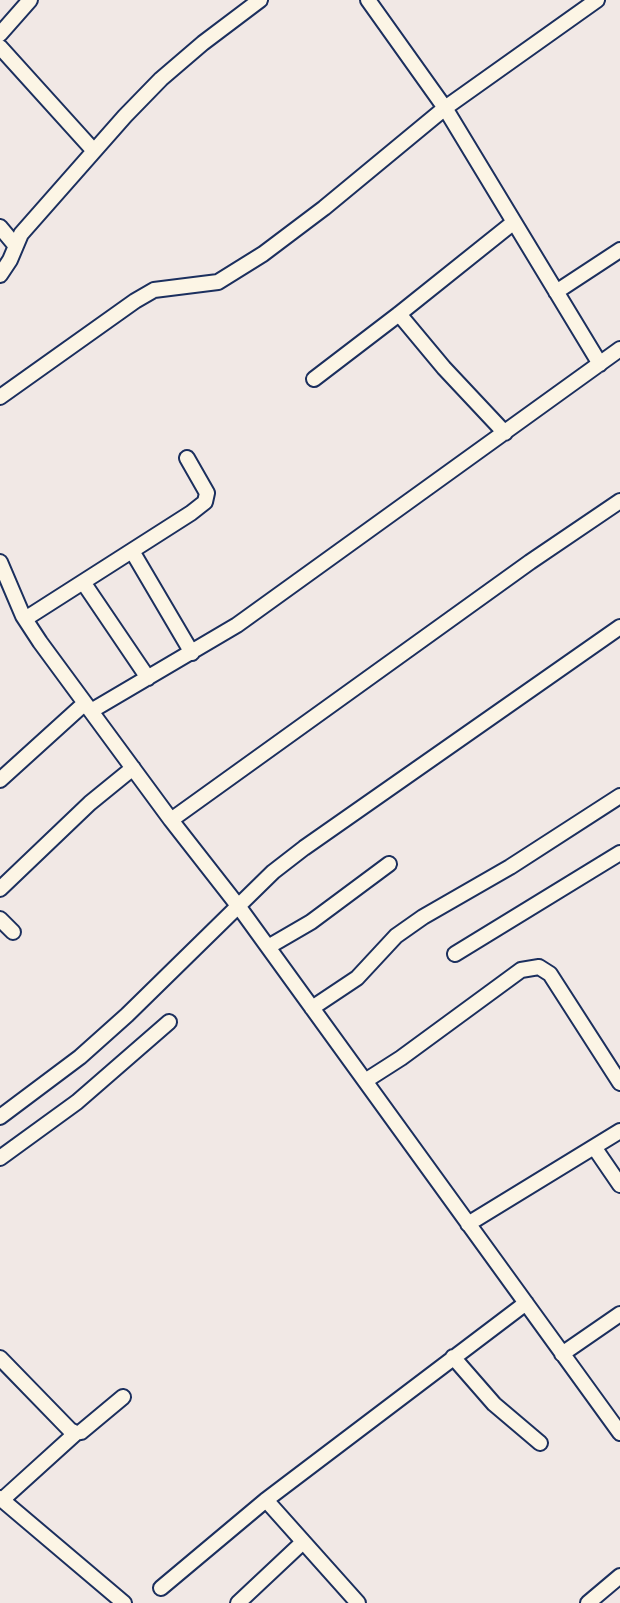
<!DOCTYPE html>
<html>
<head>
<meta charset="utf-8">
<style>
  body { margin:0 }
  canvas { display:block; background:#f1e8e5 }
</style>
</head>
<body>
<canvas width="620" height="1603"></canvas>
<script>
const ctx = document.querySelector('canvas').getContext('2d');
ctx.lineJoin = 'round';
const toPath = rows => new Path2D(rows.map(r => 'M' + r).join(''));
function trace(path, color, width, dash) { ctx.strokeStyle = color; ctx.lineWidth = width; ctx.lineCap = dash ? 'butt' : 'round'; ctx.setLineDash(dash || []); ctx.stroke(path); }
const street = toPath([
  [368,0,445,108,600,364],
  [0,34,30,0],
  [0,47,94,151],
  [0,227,15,245],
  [0,275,10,260,21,234,125,116,161,79,203,43,260,0],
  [556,292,620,250],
  [399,314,444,368,505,433],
  [314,379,399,314,514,222],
  [0,397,135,301,154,290,218,282,263,254,324,208,445,108,597,0],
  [132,551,192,653],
  [0,562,23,616,40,642,171,820,239,907,620,1433],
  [83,582,148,678],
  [25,619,191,513,205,502,207,493,187,458],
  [91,711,237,625,620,349],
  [0,780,85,703],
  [171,820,530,562,620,501],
  [0,889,90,803,133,768],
  [0,919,13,932],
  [268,947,311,922,389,864],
  [455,954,620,853],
  [312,1008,357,978,396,936,423,917,510,867,620,796],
  [365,1081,401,1058,521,970,539,967,550,974,620,1083],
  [0,1117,80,1057,127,1015,273,872,304,848,620,627],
  [594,1147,620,1185],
  [0,1158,77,1102,169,1022],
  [468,1224,620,1131],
  [562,1354,620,1314],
  [453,1357,494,1404,540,1443],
  [0,1358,70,1430,76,1433,81,1432,123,1397],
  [0,1498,124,1603],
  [2,1500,76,1433],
  [266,1500,358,1603],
  [161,1588,266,1500,526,1303],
  [238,1603,303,1542],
  [588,1603,620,1576]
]);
trace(street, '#1b2f5e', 18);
trace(street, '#fcf5e5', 14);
</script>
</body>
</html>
